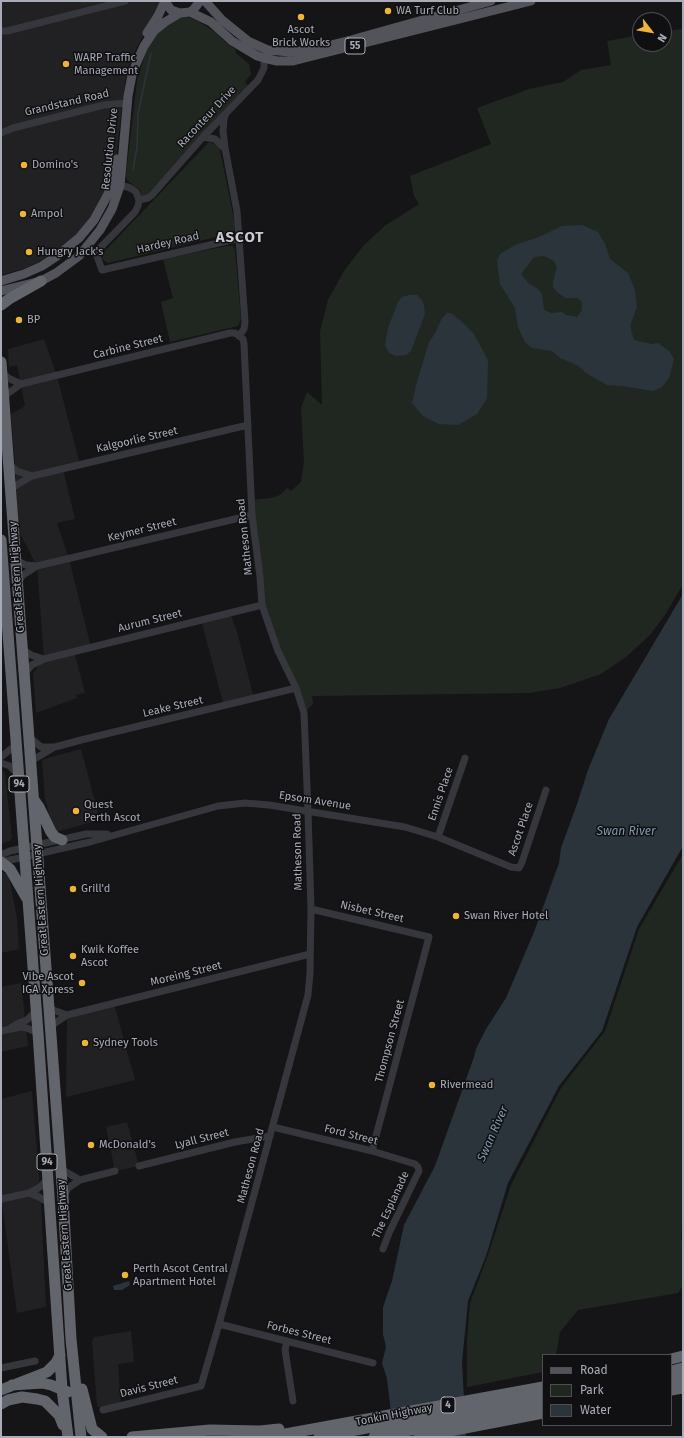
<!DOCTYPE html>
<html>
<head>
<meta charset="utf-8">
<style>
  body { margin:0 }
  #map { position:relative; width:684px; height:1438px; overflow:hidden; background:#151517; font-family:"Fira Sans",sans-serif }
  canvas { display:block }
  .frame { position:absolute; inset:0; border:2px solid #a8acb7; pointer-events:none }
  .legend { position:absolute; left:542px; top:1354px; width:130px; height:72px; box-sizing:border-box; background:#101012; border:1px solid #4d4e54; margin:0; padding:5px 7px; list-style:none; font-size:12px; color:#a8acb7 }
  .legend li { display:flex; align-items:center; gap:8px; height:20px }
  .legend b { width:20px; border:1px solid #4d4e54 }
  .north { position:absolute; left:632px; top:12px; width:40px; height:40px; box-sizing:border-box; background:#101012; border:1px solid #4d4e54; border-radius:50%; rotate:121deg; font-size:11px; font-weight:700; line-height:16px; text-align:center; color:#a8acb7 }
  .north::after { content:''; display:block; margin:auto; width:14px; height:18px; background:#ecb438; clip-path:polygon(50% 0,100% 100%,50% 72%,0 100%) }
</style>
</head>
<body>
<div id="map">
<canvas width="684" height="1438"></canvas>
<div class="frame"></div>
<ul class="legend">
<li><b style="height:5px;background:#53545b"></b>Road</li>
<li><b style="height:11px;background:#202721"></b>Park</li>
<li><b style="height:11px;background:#2c343b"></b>Water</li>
</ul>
<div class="north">N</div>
</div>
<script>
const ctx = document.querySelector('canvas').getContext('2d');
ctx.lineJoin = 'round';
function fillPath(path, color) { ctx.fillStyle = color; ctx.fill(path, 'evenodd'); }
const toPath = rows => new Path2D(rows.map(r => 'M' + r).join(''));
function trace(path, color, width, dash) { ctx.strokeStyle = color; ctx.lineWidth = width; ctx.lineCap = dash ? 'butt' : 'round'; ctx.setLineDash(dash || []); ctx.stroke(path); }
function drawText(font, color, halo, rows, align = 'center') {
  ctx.font = font + ' "Fira Sans",sans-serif'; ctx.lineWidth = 3; ctx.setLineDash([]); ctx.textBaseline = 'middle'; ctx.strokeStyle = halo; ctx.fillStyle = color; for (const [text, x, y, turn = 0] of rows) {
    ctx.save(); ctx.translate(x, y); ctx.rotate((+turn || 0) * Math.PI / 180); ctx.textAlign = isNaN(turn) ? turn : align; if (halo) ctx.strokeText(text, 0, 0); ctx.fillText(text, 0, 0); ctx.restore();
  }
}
const built = toPath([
  [1,1,162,1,135,51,129,66,125,82,114,175,94,216,76,236,39,262,26,268,1,275],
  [44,339,57,376,80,465,63,469,75,519,57,523,69,559,91,647,74,651,85,693,76,695,77,698,36,713,33,673,44,659,37,566,17,528,16,480,11,414,25,406,17,365,9,367,8,349],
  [230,613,237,632,254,698,224,706,201,620],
  [81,749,100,820,56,832,50,818,45,798,42,761,44,759],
  [1,767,5,774,12,837,10,841,1,844],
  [1,872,7,874,10,882,17,918,19,949,1,953],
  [21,983,28,1046,1,1052,1,987],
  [114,1003,135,1080,66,1097,67,1015],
  [32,1091,41,1202,46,1307,17,1313,1,1197,1,1099],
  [127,1122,139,1166,115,1171,106,1127],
  [131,1331,134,1362,118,1364,121,1406,103,1410,97,1406,92,1342,94,1337]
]);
const green = toPath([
  [79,1,105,1,84,6,81,5],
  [181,17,187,17,196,20,215,32,225,42,235,49,236,53,249,64,251,74,245,82,250,88,145,197,141,195,140,190,136,187,127,180,126,174,137,81,145,54,151,41,165,26],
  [683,29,683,584,665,615,650,635,626,657,601,674,560,688,529,693,312,696,313,704,304,713,262,605,251,500,271,498,280,495,287,488,291,491,301,482,304,462,301,408,307,392,322,405,320,331,328,300,344,271,363,246,386,225,419,204,414,196,410,176,491,144,477,108,529,89,563,82,581,70,611,65,607,41,640,35,640,44,664,44,664,31],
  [209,142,215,144,219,146,235,224,234,231,228,234,108,263,102,259,104,252],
  [227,246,233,246,235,250,241,319,238,326,170,342,161,302,173,298,163,259],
  [683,854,683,1198,681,1236,683,1250,683,1285,678,1293,578,1310,560,1332,556,1355,543,1355,543,1372,467,1387,467,1341,470,1303,488,1255,511,1185,561,1088,605,1031,639,929]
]);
const water = toPath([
  [582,225,598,232,605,244,610,259,628,273,635,290,637,307,630,326,634,340,651,344,658,343,669,351,674,359,669,378,662,387,653,391,622,386,607,385,586,373,577,365,560,358,552,351,532,348,525,342,518,327,515,308,500,284,497,261,500,254,515,245,539,237,562,226],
  [544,256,554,261,557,267,553,282,553,287,557,292,566,298,577,298,582,302,582,310,577,317,566,315,562,312,551,313,544,310,542,294,538,289,529,284,521,274,534,257],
  [409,295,417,295,422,300,424,306,425,314,411,351,406,355,396,356,389,353,385,345,388,328,398,302,402,297],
  [447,313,451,313,460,320,474,334,488,360,487,398,477,414,458,425,439,424,423,416,412,403,417,382,429,342,434,335,442,318],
  [683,594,683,846,637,927,602,1031,559,1086,508,1183,486,1256,468,1301,462,1362,466,1437,394,1437,387,1379,382,1363,386,1347,383,1334,383,1307,392,1281,404,1225,435,1166,474,1057,476,1049,486,1029,506,998,534,932,559,863,561,848,577,804,588,770,609,719],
  [129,1281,130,1285,122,1290,114,1290,113,1286]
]);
const stream = toPath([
  [133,170,137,147,138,114,151,53]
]);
const minor = toPath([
  [1,31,7,31,125,1],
  [226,113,224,119,223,131,225,148,237,211,245,322,244,329,239,336],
  [1,133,13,128,104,105,127,103],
  [203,137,215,139,224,148],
  [116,185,128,187,132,189,136,192,139,200,138,206,135,212,97,251,97,256,102,270,240,238],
  [139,200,148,198,152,195,203,137,258,80,264,68,264,58,261,53,253,45],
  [2,372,8,378,21,384],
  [3,397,21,384,230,333,235,333,243,339,244,344,252,515,260,577,262,605,278,651,296,688,304,713,308,811,311,909,310,973,308,995,219,1324,201,1386,103,1410],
  [8,463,17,471,32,476],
  [10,489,32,476,248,425],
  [15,560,26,565,37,566],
  [17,583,23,575,37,566,252,515],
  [22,649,31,655,44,659],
  [24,674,32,665,44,659,262,605],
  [29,737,41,747,55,747,81,740,296,688],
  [1,757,16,745],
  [31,761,53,748],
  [1,763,10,766,19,776],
  [438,837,465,758],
  [1,855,10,851,86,834,107,834],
  [1,862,24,857,90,842,218,806,245,803,269,805,405,827,438,837,511,867,519,868,522,862,546,790],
  [311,909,429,937,372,1151],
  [49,1006,53,1010,67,1015],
  [12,1027,19,1023,27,1020,36,1011],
  [50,1028,55,1023,67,1015,310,954],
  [1,1031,21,1027,27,1028,38,1033],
  [273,1127,372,1151,415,1164,418,1167,419,1171,416,1177,389,1233,383,1249],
  [139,1166,235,1142,270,1136],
  [61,1169,80,1180],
  [29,1193,39,1197,49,1203],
  [64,1196,68,1188,80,1180,115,1171],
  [1,1199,29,1193,40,1187,48,1179],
  [219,1324,373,1363],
  [287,1341,285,1350,293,1401],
  [1,1368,35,1361]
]);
const major = toPath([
  [165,1,171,10,180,13,190,12,194,9,200,1],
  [205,1,222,20,248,41,268,50,290,52,311,50,351,40,491,1],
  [190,12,211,22,232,41,257,56,264,58,277,61,293,61,531,1],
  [147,33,158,16,165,1],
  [1,281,24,274,42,266,57,256,79,238,94,220,107,196,112,185,117,159],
  [1,291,41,281,56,273,79,256,100,230,112,209,120,186,128,96,132,75,136,64,144,46,154,31,165,22,180,13]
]);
const highway = toPath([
  [1,305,9,299,41,281],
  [1,362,63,1197,71,1339,81,1437],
  [1,540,38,1033,62,1389,68,1437],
  [34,800,39,807,51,832,55,837,62,840],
  [1,862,10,869,26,897],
  [671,1359,683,1356],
  [671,1371,683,1368],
  [671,1381,683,1379],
  [12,1385,42,1383,51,1385,68,1392],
  [82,1389,92,1429,102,1437],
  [1,1390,47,1372,56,1363,60,1355],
  [671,1390,683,1388],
  [1,1404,8,1400,22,1397,37,1399,45,1401,59,1415,63,1425],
  [132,1437,210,1430,260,1431,279,1429],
  [269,1437,543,1387],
  [319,1437,543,1395],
  [374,1437,543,1404],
  [419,1437,543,1413]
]);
const markers = [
  [388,11,4,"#ecb438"],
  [301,17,4,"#ecb438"],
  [66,64,4,"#ecb438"],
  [24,165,4,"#ecb438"],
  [23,214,4,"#ecb438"],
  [29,252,4,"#ecb438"],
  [19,320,4,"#ecb438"],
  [76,811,4,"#ecb438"],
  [73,889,4,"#ecb438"],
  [456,916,4,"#ecb438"],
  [73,956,4,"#ecb438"],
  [82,983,4,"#ecb438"],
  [85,1043,4,"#ecb438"],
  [432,1085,4,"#ecb438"],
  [91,1145,4,"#ecb438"],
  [125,1275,4,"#ecb438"]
];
const shields = [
  [355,46,20],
  [19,784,20],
  [47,1162,20],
  [448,1405,14]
];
const shieldNames = [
  ["55",355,46],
  ["94",19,784],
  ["94",47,1162],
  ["4",448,1405]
];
const poiNames = [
  ["WA Turf Club",396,11],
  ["Ascot",301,30,"center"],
  ["Brick Works",301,43,"center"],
  ["WARP Traffic",74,58],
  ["Management",74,71],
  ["Domino's",32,165],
  ["Ampol",31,214],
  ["Hungry Jack's",37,252],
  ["BP",27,320],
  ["Quest",84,805],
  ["Perth Ascot",84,818],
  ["Grill'd",81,889],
  ["Swan River Hotel",464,916],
  ["Kwik Koffee",81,950],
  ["Ascot",81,963],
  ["Vibe Ascot",74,977,"right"],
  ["IGA Xpress",74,990,"right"],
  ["Sydney Tools",93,1043],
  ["Rivermead",440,1085],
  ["McDonald's",99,1145],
  ["Perth Ascot Central",133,1269],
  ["Apartment Hotel",133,1282]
];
const streetNames = [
  ["Grandstand Road",67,103,-13],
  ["Raconteur Drive",207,117,-47],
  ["Resolution Drive",110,149,-84],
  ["Hardey Road",168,243,-13],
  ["Carbine Street",128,347,-14],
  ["Kalgoorlie Street",137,440,-13],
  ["Keymer Street",142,530,-14],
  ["Matheson Road",245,537,-96],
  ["Great Eastern Highway",17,577,-94],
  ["Aurum Street",150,621,-14],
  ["Leake Street",173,707,-13],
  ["Ennis Place",441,794,-71],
  ["Epsom Avenue",315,801,9],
  ["Ascot Place",521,829,-71],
  ["Matheson Road",298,852,-91],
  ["Great Eastern Highway",41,900,-94],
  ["Nisbet Street",372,912,13],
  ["Moreing Street",186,974,-14],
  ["Thompson Street",390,1041,-75],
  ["Ford Street",351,1135,14],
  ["Lyall Street",202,1139,-14],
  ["Matheson Road",251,1166,-75],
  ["The Esplanade",391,1205,-65],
  ["Great Eastern Highway",65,1235,-94],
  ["Forbes Street",299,1333,14],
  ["Davis Street",149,1387,-14],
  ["Tonkin Highway",394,1415,-11]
];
const waterNames = [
  ["Swan River",626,832],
  ["Swan River",493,1134,-66]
];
const districtNames = [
  ["ASCOT",240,238]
];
fillPath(built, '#212124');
fillPath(green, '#202721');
fillPath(water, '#2c343b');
trace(stream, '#2c343b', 1.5);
trace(minor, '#36373c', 7);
trace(major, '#53545b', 9);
trace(highway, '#63656d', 11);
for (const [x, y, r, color] of markers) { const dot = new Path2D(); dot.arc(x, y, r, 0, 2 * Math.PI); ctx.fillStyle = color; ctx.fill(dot); trace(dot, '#101012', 1.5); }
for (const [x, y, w] of shields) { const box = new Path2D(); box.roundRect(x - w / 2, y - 8, w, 16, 3); ctx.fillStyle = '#101012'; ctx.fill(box); trace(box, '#a8acb7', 1); }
drawText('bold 10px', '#a8acb7', null, shieldNames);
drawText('11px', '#a8acb7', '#101012', poiNames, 'left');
drawText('11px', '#a8acb7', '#101012', streetNames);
drawText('italic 12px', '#8099b1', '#101012', waterNames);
ctx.letterSpacing = '1px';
drawText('bold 15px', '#c9cbd3', '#101012', districtNames);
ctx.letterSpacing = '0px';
</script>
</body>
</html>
